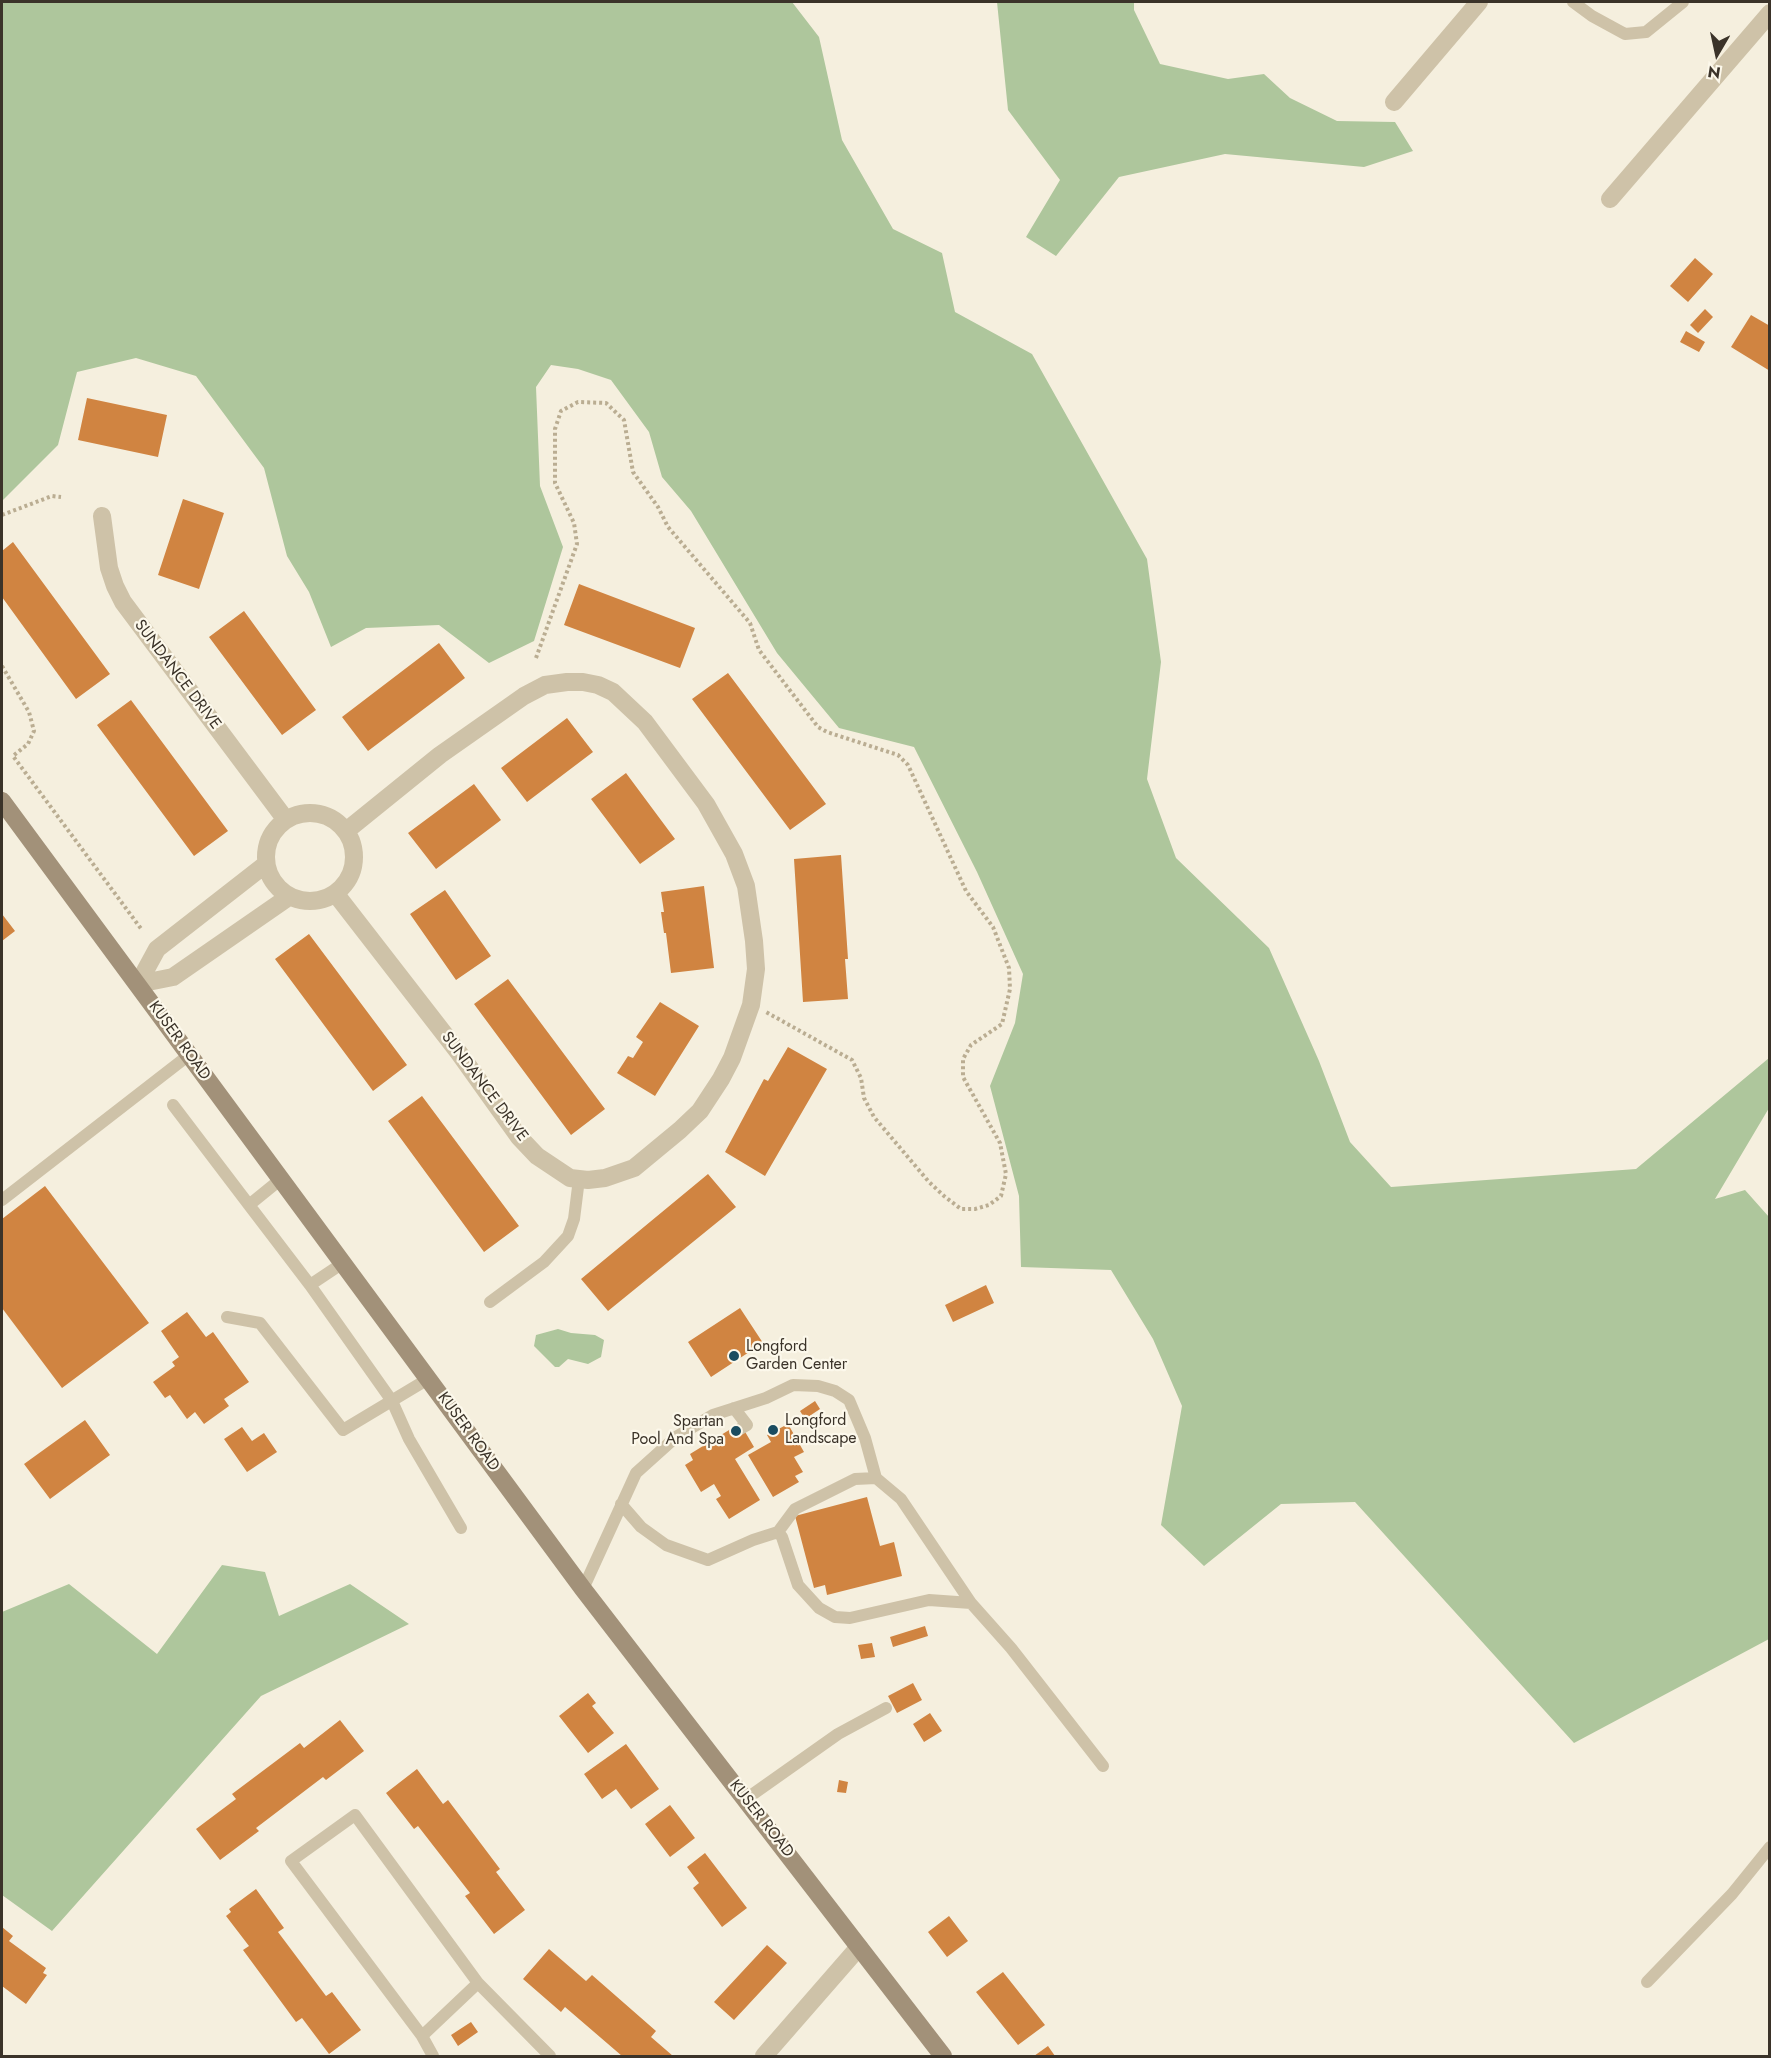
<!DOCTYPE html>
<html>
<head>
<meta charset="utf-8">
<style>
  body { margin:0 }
  #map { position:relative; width:1771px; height:2058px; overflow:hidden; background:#f5efde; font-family:Jost,sans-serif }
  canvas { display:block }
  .frame { position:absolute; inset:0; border:3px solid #3b3329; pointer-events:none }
  .north { position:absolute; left:1687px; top:24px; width:60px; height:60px; -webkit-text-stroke:4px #fcf8eb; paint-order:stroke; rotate:189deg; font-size:16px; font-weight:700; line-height:24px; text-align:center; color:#3b3329 }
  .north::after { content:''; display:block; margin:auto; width:21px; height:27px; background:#3b3329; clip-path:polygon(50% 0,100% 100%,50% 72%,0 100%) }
</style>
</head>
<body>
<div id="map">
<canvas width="1771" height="2058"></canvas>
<div class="frame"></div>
<div class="north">N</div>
</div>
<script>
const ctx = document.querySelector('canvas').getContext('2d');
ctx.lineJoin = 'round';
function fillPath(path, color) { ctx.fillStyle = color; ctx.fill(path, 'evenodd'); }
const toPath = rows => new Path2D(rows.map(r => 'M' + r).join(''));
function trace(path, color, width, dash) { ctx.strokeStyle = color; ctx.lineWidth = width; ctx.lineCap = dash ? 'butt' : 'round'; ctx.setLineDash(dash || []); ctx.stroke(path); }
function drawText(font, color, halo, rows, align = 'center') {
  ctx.font = font + ' Jost,sans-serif'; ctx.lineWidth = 4.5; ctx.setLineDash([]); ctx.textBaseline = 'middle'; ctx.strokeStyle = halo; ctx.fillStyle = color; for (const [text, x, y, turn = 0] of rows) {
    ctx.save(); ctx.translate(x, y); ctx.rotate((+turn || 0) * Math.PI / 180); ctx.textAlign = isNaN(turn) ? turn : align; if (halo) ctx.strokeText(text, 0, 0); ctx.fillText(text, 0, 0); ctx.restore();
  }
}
const green = toPath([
  [2,2,792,2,819,37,842,140,893,229,942,253,955,312,1032,354,1147,559,1161,662,1147,779,1176,858,1269,948,1319,1061,1350,1142,1391,1187,1636,1169,1769,1058,1769,1108,1715,1199,1745,1190,1769,1217,1769,1639,1574,1743,1355,1502,1281,1504,1204,1566,1161,1525,1182,1406,1153,1339,1111,1270,1021,1267,1019,1196,990,1086,1015,1023,1023,974,977,872,914,747,839,728,777,653,691,511,662,477,649,432,611,380,578,369,551,365,536,387,540,486,563,547,534,641,489,663,439,625,366,628,331,647,309,592,287,556,264,468,196,376,136,358,77,372,58,445,2,501],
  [997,2,1134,2,1134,10,1160,64,1228,79,1264,74,1290,98,1337,121,1395,122,1413,151,1364,167,1225,154,1119,177,1056,256,1026,237,1060,180,1008,110],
  [558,1329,571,1333,595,1335,604,1340,601,1357,588,1364,568,1359,559,1367,555,1367,534,1346,536,1335],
  [222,1565,265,1572,279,1616,350,1584,409,1624,261,1696,52,1931,2,1895,2,1612,69,1584,157,1654]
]);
const building = toPath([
  [1695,258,1713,274,1688,302,1670,286],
  [1705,309,1713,317,1698,333,1690,325],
  [1751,315,1770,326,1770,371,1731,347],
  [1686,331,1705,342,1699,352,1680,342],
  [87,398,167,415,158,457,78,440],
  [183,499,224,513,199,589,158,575],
  [13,542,110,674,76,699,2,597,2,551],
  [579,584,695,628,680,668,564,625],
  [244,611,316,710,282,735,209,637],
  [439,643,465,678,368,751,342,717],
  [728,673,826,804,790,830,692,699],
  [131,700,228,831,194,856,97,725],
  [567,718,593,752,527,802,501,768],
  [626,773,675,839,640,864,591,799],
  [474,784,501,820,436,869,408,833],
  [841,855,848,959,845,959,848,999,803,1002,794,859],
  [704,886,714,968,671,973,666,933,664,933,661,912,664,912,661,892],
  [445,890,491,956,456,980,410,914],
  [2,914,15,931,2,941],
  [309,934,407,1065,373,1091,275,959],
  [508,979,605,1109,571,1135,474,1004],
  [660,1002,699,1026,655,1096,617,1073,628,1056,633,1058,643,1042,636,1037],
  [788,1047,827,1069,765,1176,725,1152,764,1079,768,1081],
  [422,1096,519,1226,484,1252,388,1121],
  [708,1174,736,1207,608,1311,581,1279],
  [45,1186,149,1323,62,1388,2,1308,2,1219],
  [986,1285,994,1303,953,1322,945,1305],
  [740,1308,763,1343,711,1377,688,1342],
  [187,1312,206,1337,213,1332,249,1382,224,1399,229,1406,204,1424,195,1412,187,1419,170,1395,165,1398,153,1382,175,1366,172,1362,179,1357,161,1331],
  [815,1401,820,1409,805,1419,800,1411],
  [85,1420,110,1455,50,1499,24,1464],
  [788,1424,804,1452,794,1457,803,1472,795,1476,799,1482,773,1497,748,1455,771,1442,767,1435],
  [242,1427,252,1441,264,1433,277,1452,247,1472,224,1439],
  [734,1427,739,1434,744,1430,754,1447,735,1459,760,1500,729,1519,716,1499,721,1496,714,1484,701,1492,685,1465,693,1460,690,1454],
  [867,1497,880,1546,894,1542,902,1576,827,1595,825,1585,814,1588,795,1516],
  [925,1626,928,1636,893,1647,890,1637],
  [872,1643,875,1657,861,1659,858,1645],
  [913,1683,922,1700,897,1713,888,1696],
  [588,1693,596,1703,592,1706,614,1733,588,1753,559,1716],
  [930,1713,942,1731,924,1742,913,1724],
  [340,1720,364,1751,326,1780,323,1777,256,1828,259,1831,220,1860,196,1829,236,1799,232,1794,300,1743,304,1748],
  [626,1744,659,1789,631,1809,616,1789,602,1799,584,1774],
  [417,1769,443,1804,448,1800,500,1869,496,1872,525,1910,494,1934,465,1896,470,1893,418,1826,414,1829,386,1793],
  [839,1780,848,1782,846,1793,837,1792],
  [670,1805,695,1838,670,1857,645,1824],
  [705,1853,747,1908,722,1927,693,1888,699,1883,687,1867],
  [256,1889,284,1928,278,1932,326,1996,332,1992,361,2030,329,2054,302,2018,296,2022,243,1950,249,1946,226,1916,231,1912,229,1909],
  [949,1916,968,1941,947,1957,928,1932],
  [2,1927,13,1936,9,1941,46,1968,43,1973,47,1975,26,2004,2,1986],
  [767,1945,787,1963,734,2020,714,2002],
  [549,1949,586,1981,592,1975,656,2031,651,2037,673,2056,622,2056,565,2007,561,2012,523,1979],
  [1003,1972,1045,2025,1018,2045,976,1992],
  [471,2022,478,2032,458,2046,451,2035],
  [1048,2046,1055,2056,1034,2056]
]);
const path = toPath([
  [2,515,52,496,61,497],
  [536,658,577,544,574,523,555,483,555,429,561,411,578,402,606,403,624,420,633,472,658,507,668,527,750,623,759,650,818,727,827,732,898,755,908,765,966,891,993,927,1009,968,1010,989,1002,1024,971,1045,963,1059,963,1077,1000,1143,1006,1174,1001,1196,989,1205,975,1209,961,1209,944,1196,929,1182,874,1117,864,1098,861,1078,852,1060,766,1012],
  [2,666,29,712,34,731,28,744,13,756,142,930]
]);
const lane = toPath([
  [1573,2,1592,16,1625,34,1646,32,1683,2],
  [173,1105,249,1205],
  [281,1179,249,1205,310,1285],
  [2,1200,189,1055],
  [343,1263,310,1285,392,1401,409,1439,461,1528],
  [490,1302,544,1262,568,1236,574,1219,579,1179],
  [227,1317,260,1323,343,1430,428,1379],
  [734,1408,747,1425,740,1429],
  [621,1504,641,1527,666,1545,708,1560,753,1540,778,1532,782,1537,798,1585,819,1608,835,1617,850,1618,929,1600,971,1603,1011,1648,1103,1766],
  [778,1532,795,1509,855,1479,876,1478,901,1499,971,1603],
  [583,1589,636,1473,676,1437,713,1415,766,1398,793,1385,818,1386,835,1391,849,1400,865,1438,876,1478],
  [746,1799,838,1734,886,1708],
  [1647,1982,1732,1894,1770,1847],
  [422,2036,478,1983],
  [433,2056,422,2036,291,1861,355,1815,478,1983,550,2056]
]);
const street = toPath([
  [1394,102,1479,2],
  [1610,199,1770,13],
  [102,516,109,568,115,586,123,602,286,820],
  '266 857a44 44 0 1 1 88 0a44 44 0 1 1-88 0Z',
  [335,893,459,1053,519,1137,537,1156,570,1178,588,1180,605,1178,634,1168,680,1130,700,1111,721,1079,732,1058,751,1005,756,969,754,941,746,886,734,854,706,804,645,722,613,692,598,685,583,682,567,682,545,685,524,696,440,755,346,831],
  [138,984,157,949,266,864],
  [138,984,173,977,290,896],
  [764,2056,859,1947]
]);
const secondary = toPath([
  [2,801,583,1589,943,2056]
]);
const markers = [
  [734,1356,6,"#1a4c60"],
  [773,1430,6,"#1a4c60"],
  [736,1431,6,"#1a4c60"]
];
const streetNames = [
  ["SUNDANCE DRIVE",177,675,53],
  ["KUSER ROAD",179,1041,54],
  ["SUNDANCE DRIVE",484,1087,53],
  ["KUSER ROAD",468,1432,54],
  ["KUSER ROAD",761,1819,52]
];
const poiNames = [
  ["Longford",746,1347],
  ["Garden Center",746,1365],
  ["Longford",785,1421],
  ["Landscape",785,1439],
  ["Spartan",724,1422,"right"],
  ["Pool And Spa",724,1440,"right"]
];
fillPath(green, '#aec69c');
fillPath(building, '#d08441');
trace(path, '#baad92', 4, [3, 3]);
trace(lane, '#cec2a8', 12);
trace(street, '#cec2a8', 18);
trace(secondary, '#a29179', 18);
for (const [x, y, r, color] of markers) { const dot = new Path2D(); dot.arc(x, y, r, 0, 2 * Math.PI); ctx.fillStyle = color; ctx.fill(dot); trace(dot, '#fcf8eb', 2); }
drawText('16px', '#3b3329', '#fcf8eb', streetNames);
drawText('16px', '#3b3329', '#fcf8eb', poiNames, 'left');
</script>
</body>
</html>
